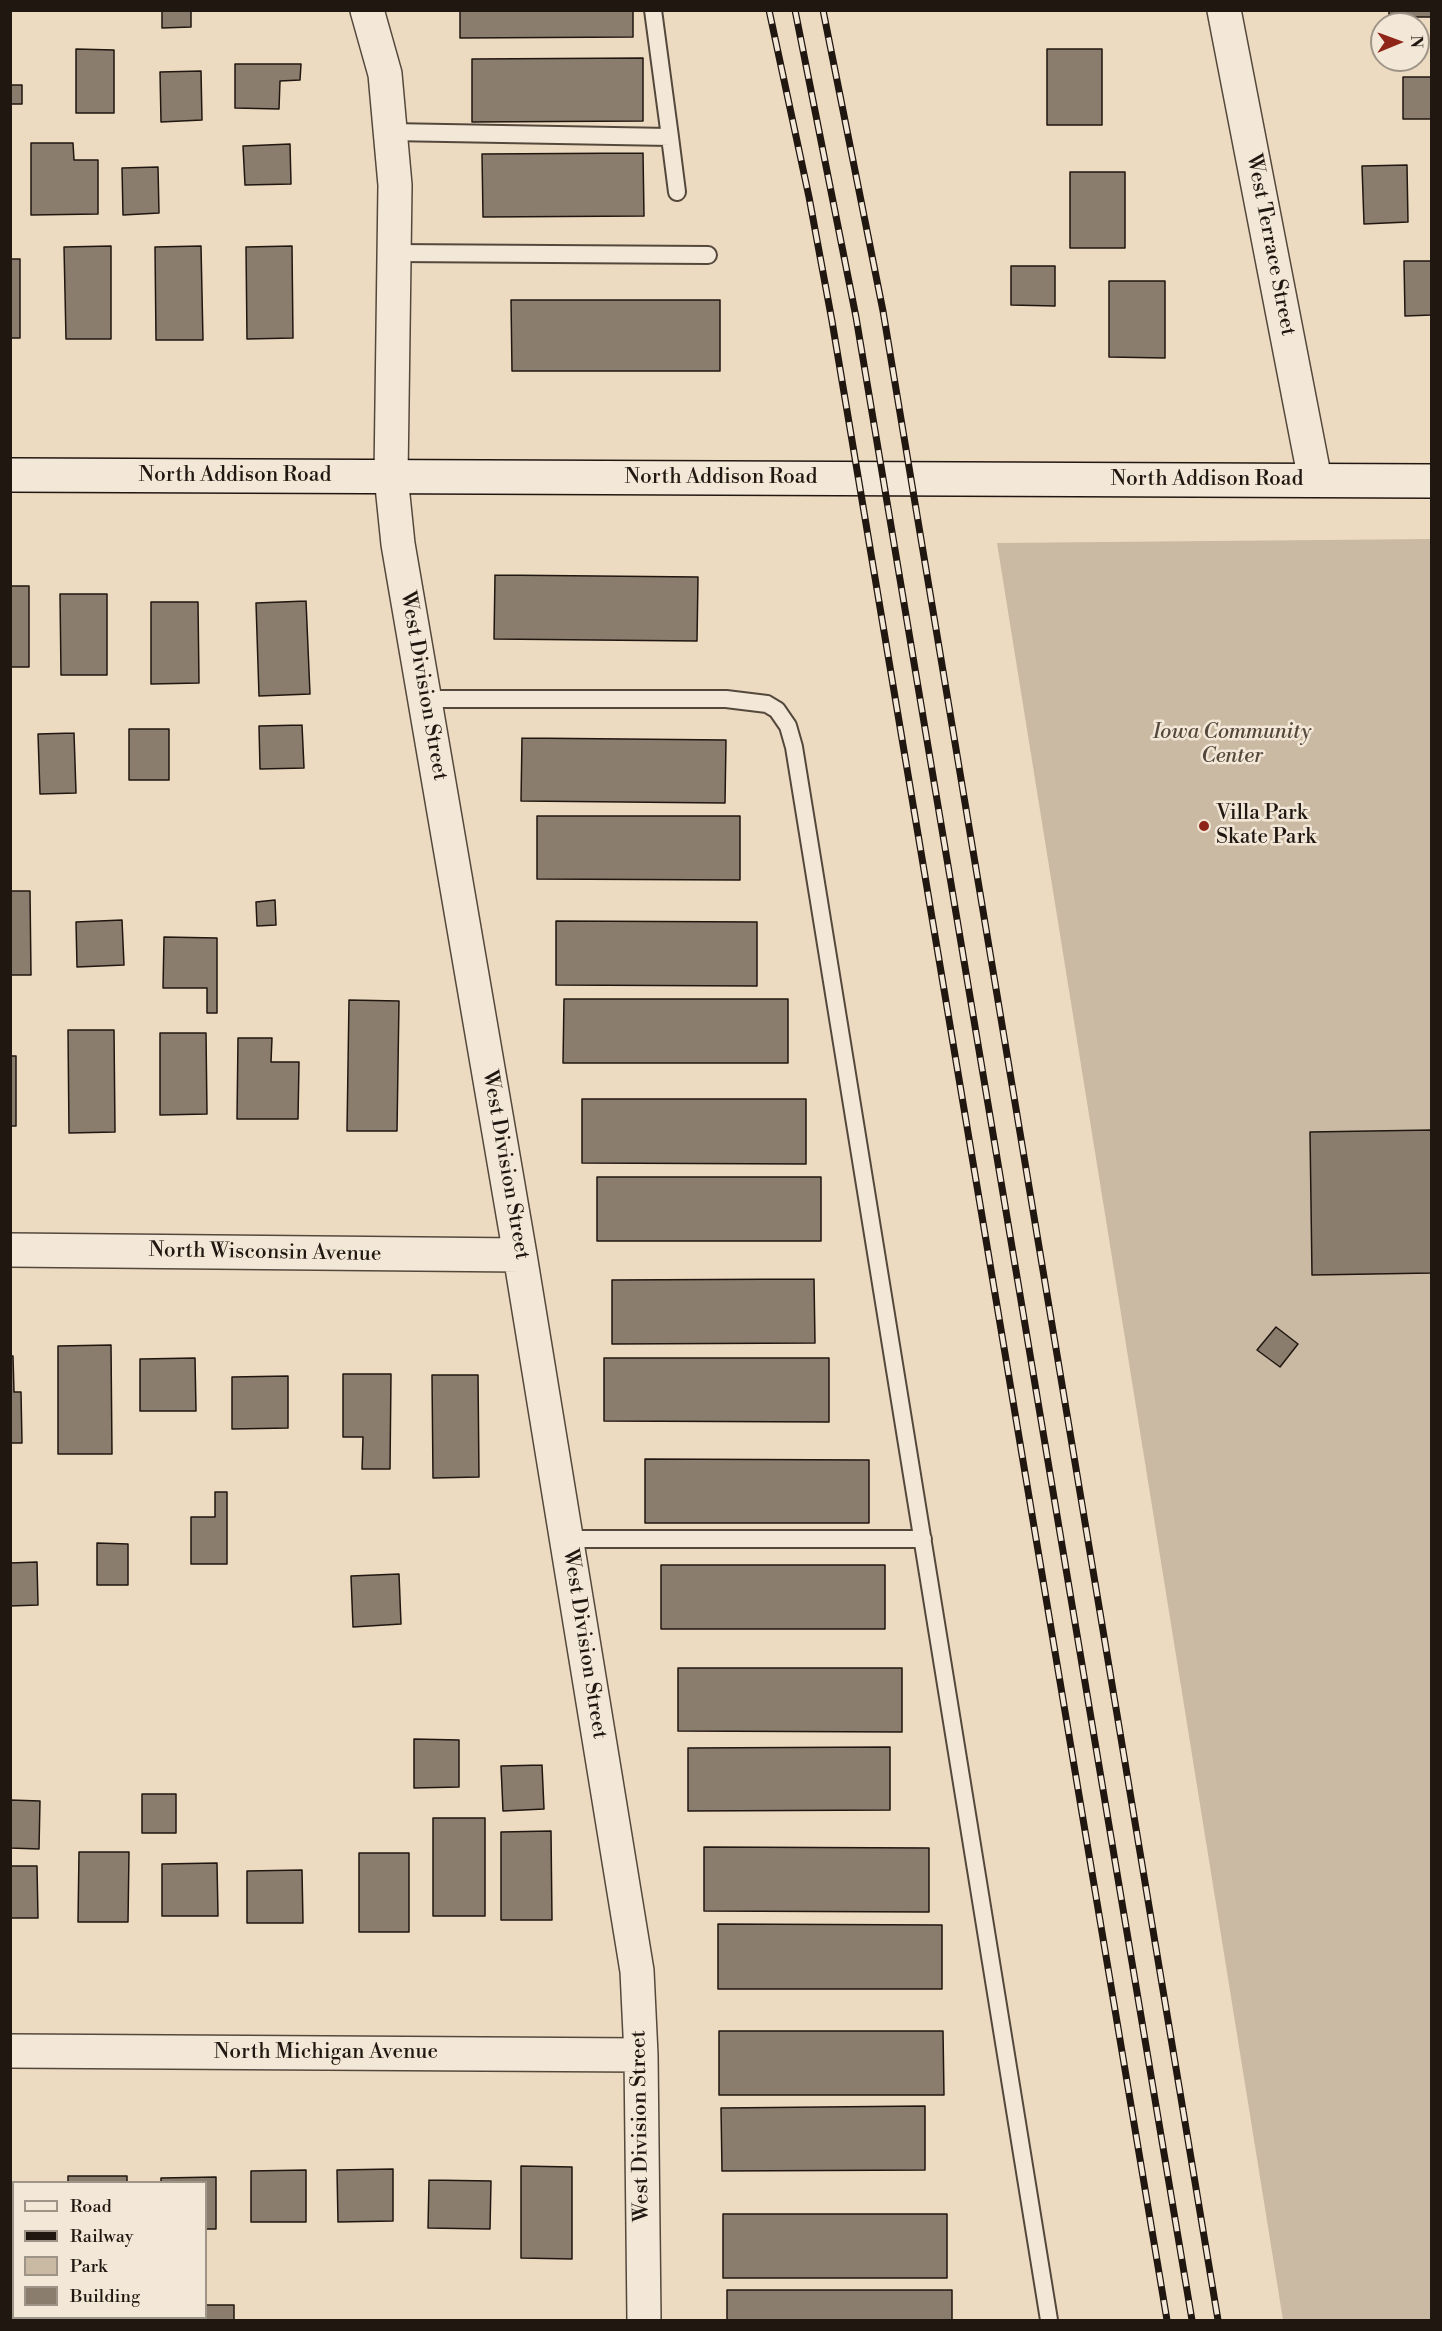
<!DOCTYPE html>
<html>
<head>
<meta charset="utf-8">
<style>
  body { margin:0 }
  #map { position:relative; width:1442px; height:2331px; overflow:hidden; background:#eddbc1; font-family:"Libre Bodoni",serif }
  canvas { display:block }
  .frame { position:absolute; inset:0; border:12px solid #211711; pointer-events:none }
  .legend { position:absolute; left:12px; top:2181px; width:195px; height:138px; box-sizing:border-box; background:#f3e8d7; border:2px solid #9f9488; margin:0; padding:8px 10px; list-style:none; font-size:18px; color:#211711 }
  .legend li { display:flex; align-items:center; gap:12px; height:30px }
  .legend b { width:30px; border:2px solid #9f9488 }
  .north { position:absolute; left:1370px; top:12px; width:60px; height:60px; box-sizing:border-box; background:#f3e8d7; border:2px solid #9f9488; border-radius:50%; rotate:89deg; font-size:16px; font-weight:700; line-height:24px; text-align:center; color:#211711 }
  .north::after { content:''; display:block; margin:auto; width:21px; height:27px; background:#8f2418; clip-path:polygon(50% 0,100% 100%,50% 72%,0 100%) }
</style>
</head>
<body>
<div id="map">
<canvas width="1442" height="2331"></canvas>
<div class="frame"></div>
<ul class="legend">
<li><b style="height:8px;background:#f3e8d7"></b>Road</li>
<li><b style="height:8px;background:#211711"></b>Railway</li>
<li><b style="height:16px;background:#cabaa3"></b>Park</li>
<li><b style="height:16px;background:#8b7d6d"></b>Building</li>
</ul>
<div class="north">N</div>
</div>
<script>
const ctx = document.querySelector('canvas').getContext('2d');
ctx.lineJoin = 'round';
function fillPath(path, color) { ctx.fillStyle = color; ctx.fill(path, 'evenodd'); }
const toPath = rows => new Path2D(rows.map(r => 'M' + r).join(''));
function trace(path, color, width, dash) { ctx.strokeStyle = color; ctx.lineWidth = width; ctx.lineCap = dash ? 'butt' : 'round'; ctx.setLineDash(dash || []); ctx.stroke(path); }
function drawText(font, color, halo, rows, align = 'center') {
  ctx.font = font + ' "Libre Bodoni",serif'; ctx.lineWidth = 5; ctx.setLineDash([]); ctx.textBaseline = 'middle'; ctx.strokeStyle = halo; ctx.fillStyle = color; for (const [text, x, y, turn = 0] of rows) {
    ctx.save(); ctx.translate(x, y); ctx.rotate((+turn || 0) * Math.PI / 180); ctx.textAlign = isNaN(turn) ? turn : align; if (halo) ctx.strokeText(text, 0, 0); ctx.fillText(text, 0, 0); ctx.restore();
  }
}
const green = toPath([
  [1431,539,1431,2320,1283,2320,997,543]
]);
const building = toPath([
  [162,10,191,10,191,27,162,28,162,10],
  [460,10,633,10,633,37,460,38,460,10],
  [1389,10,1432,10,1432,17,1389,17,1389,10],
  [76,49,114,50,114,113,76,113,76,49],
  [1047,49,1102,49,1102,125,1047,125,1047,49],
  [643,58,643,121,472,122,472,59,643,58],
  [235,64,301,64,300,80,280,81,279,109,235,108,235,64],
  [201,71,202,120,161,122,160,72,201,71],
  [1403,77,1432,77,1432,119,1403,119,1403,77],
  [10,85,22,85,22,104,10,104,10,85],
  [31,143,73,143,74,160,98,160,98,214,31,215,31,143],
  [290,144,291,184,245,185,243,146,290,144],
  [643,153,644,216,483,217,482,154,643,153],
  [1407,165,1408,222,1364,224,1362,166,1407,165],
  [158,167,159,213,123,215,122,168,158,167],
  [1070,172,1125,172,1125,248,1070,248,1070,172],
  [111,246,111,339,66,339,64,247,111,246],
  [201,246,203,340,156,340,155,247,201,246],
  [292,246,293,338,247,339,246,247,292,246],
  [10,259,20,259,20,338,10,338,10,259],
  [1404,261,1432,261,1432,315,1405,316,1404,261],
  [1011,266,1055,266,1055,306,1011,305,1011,266],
  [1109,281,1165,281,1165,358,1109,357,1109,281],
  [511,300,720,300,720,371,512,371,511,300],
  [495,575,698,577,697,641,494,639,495,575],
  [10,586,29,586,29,667,10,667,10,586],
  [60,594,107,594,107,675,61,675,60,594],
  [306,601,310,694,259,696,256,603,306,601],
  [151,602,198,602,199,683,151,684,151,602],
  [302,725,304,768,260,769,259,726,302,725],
  [129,729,169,729,169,780,129,780,129,729],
  [74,733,76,793,40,794,38,734,74,733],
  [522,738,726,740,725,803,521,801,522,738],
  [537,816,740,816,740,880,537,879,537,816],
  [10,891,30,891,31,975,10,975,10,891],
  [275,900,276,925,257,926,256,902,275,900],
  [122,920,124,965,77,967,76,922,122,920],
  [556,921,757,922,757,986,556,985,556,921],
  [164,937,217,938,217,1013,207,1013,207,988,163,988,164,937],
  [564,999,788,999,788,1063,563,1063,564,999],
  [349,1000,399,1001,397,1131,347,1131,349,1000],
  [68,1030,114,1030,115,1132,69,1133,68,1030],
  [160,1033,206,1033,207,1114,160,1115,160,1033],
  [238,1038,272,1038,271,1062,299,1062,298,1119,237,1119,238,1038],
  [10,1056,16,1056,16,1126,10,1126,10,1056],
  [582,1099,806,1099,806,1164,582,1163,582,1099],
  [1432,1130,1432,1273,1312,1275,1310,1132,1432,1130],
  [597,1177,821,1177,821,1241,597,1241,597,1177],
  [814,1279,815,1343,612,1344,612,1280,814,1279],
  [1276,1327,1298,1344,1280,1367,1257,1350,1276,1327],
  [111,1345,112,1454,58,1454,58,1346,111,1345],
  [10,1356,13,1356,14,1392,21,1392,22,1443,10,1443,10,1356],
  [195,1358,196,1411,140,1411,140,1359,195,1358],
  [604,1358,829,1358,829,1422,604,1421,604,1358],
  [343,1374,391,1374,390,1469,362,1469,363,1437,343,1437,343,1374],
  [432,1375,478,1375,479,1477,433,1478,432,1375],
  [288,1376,288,1428,232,1429,232,1377,288,1376],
  [645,1459,869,1460,869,1523,645,1523,645,1459],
  [215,1492,227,1492,227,1564,191,1564,191,1517,215,1517,215,1492],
  [97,1543,128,1544,128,1585,97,1585,97,1543],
  [37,1562,38,1605,10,1606,10,1563,37,1562],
  [661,1565,885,1565,885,1629,661,1629,661,1565],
  [399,1574,401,1624,353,1627,351,1576,399,1574],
  [678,1668,902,1668,902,1732,678,1731,678,1668],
  [414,1739,459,1740,459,1787,414,1788,414,1739],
  [890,1747,890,1810,688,1811,688,1748,890,1747],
  [542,1765,544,1809,503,1811,501,1766,542,1765],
  [142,1794,176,1794,176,1833,142,1833,142,1794],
  [10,1800,40,1801,39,1849,10,1848,10,1800],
  [433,1818,485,1818,485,1916,433,1916,433,1818],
  [551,1831,552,1920,501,1920,501,1832,551,1831],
  [704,1847,929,1848,929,1912,704,1911,704,1847],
  [79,1852,129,1852,128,1922,78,1922,79,1852],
  [359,1853,409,1853,409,1932,359,1932,359,1853],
  [217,1863,218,1916,162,1916,162,1864,217,1863],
  [10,1866,37,1866,38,1918,10,1918,10,1866],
  [302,1870,303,1923,247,1923,247,1871,302,1870],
  [718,1924,942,1925,942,1989,718,1989,718,1924],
  [719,2031,943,2031,944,2095,719,2095,719,2031],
  [925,2106,925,2170,722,2171,721,2108,925,2106],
  [521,2166,572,2167,572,2259,521,2258,521,2166],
  [393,2169,393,2221,338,2222,337,2170,393,2169],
  [306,2170,306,2222,251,2222,251,2171,306,2170],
  [68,2176,127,2176,127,2182,68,2182,68,2176],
  [216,2177,216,2229,206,2229,206,2182,161,2182,161,2178,216,2177],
  [429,2180,491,2181,490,2229,428,2228,429,2180],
  [10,2187,14,2187,14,2241,10,2241,10,2187],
  [723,2214,947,2214,947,2278,723,2278,723,2214],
  [727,2290,952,2290,952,2320,727,2320,727,2290],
  [206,2305,234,2305,234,2320,196,2320,196,2318,206,2318,206,2305]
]);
const lane = toPath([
  [653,10,670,137],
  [390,132,670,137,677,192],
  [394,253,708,255],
  [425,699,726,699,767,704,777,710,788,726,794,747,1049,2320],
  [566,1539,923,1539]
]);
const street = toPath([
  [367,10,385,74,395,185,391,476,398,544,520,1255,637,1971,641,2055,644,2320],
  [1224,10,1315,480],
  [10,1250,520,1255],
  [10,2051,641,2055]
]);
const secondary = toPath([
  [10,475,1432,481]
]);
const rail = toPath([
  [769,10,809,197,832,321,1167,2320],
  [795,10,856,317,1192,2320],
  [823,10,883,311,1218,2320]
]);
const markers = [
  [1204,826,6,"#8f2418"]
];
const streetNames = [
  ["West Terrace Street",1270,245,79],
  ["North Addison Road",235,476],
  ["North Addison Road",721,478],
  ["North Addison Road",1207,480],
  ["West Division Street",423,686,80],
  ["West Division Street",505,1165,80],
  ["North Wisconsin Avenue",265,1253,1],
  ["West Division Street",584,1644,81],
  ["North Michigan Avenue",326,2053],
  ["West Division Street",641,2126,-91]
];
const parkNames = [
  ["Iowa Community",1232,733],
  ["Center",1232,757]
];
const poiNames = [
  ["Villa Park",1216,814],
  ["Skate Park",1216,838]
];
fillPath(green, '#cabaa3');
fillPath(building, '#8b7d6d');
trace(building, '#211711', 1.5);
trace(lane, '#54483d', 20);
trace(street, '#54483d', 36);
trace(secondary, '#211711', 36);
trace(lane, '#f3e8d7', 16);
trace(street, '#f3e8d7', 33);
trace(secondary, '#f3e8d7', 33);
trace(rail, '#211711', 7);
trace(rail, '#f3e8d7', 4.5, [14]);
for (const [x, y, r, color] of markers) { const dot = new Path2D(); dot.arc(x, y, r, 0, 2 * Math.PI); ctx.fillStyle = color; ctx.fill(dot); trace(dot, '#f3e8d7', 2); }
drawText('21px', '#211711', '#f3e8d7', streetNames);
drawText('italic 21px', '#54483d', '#f3e8d7', parkNames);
drawText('21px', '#211711', '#f3e8d7', poiNames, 'left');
</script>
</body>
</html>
